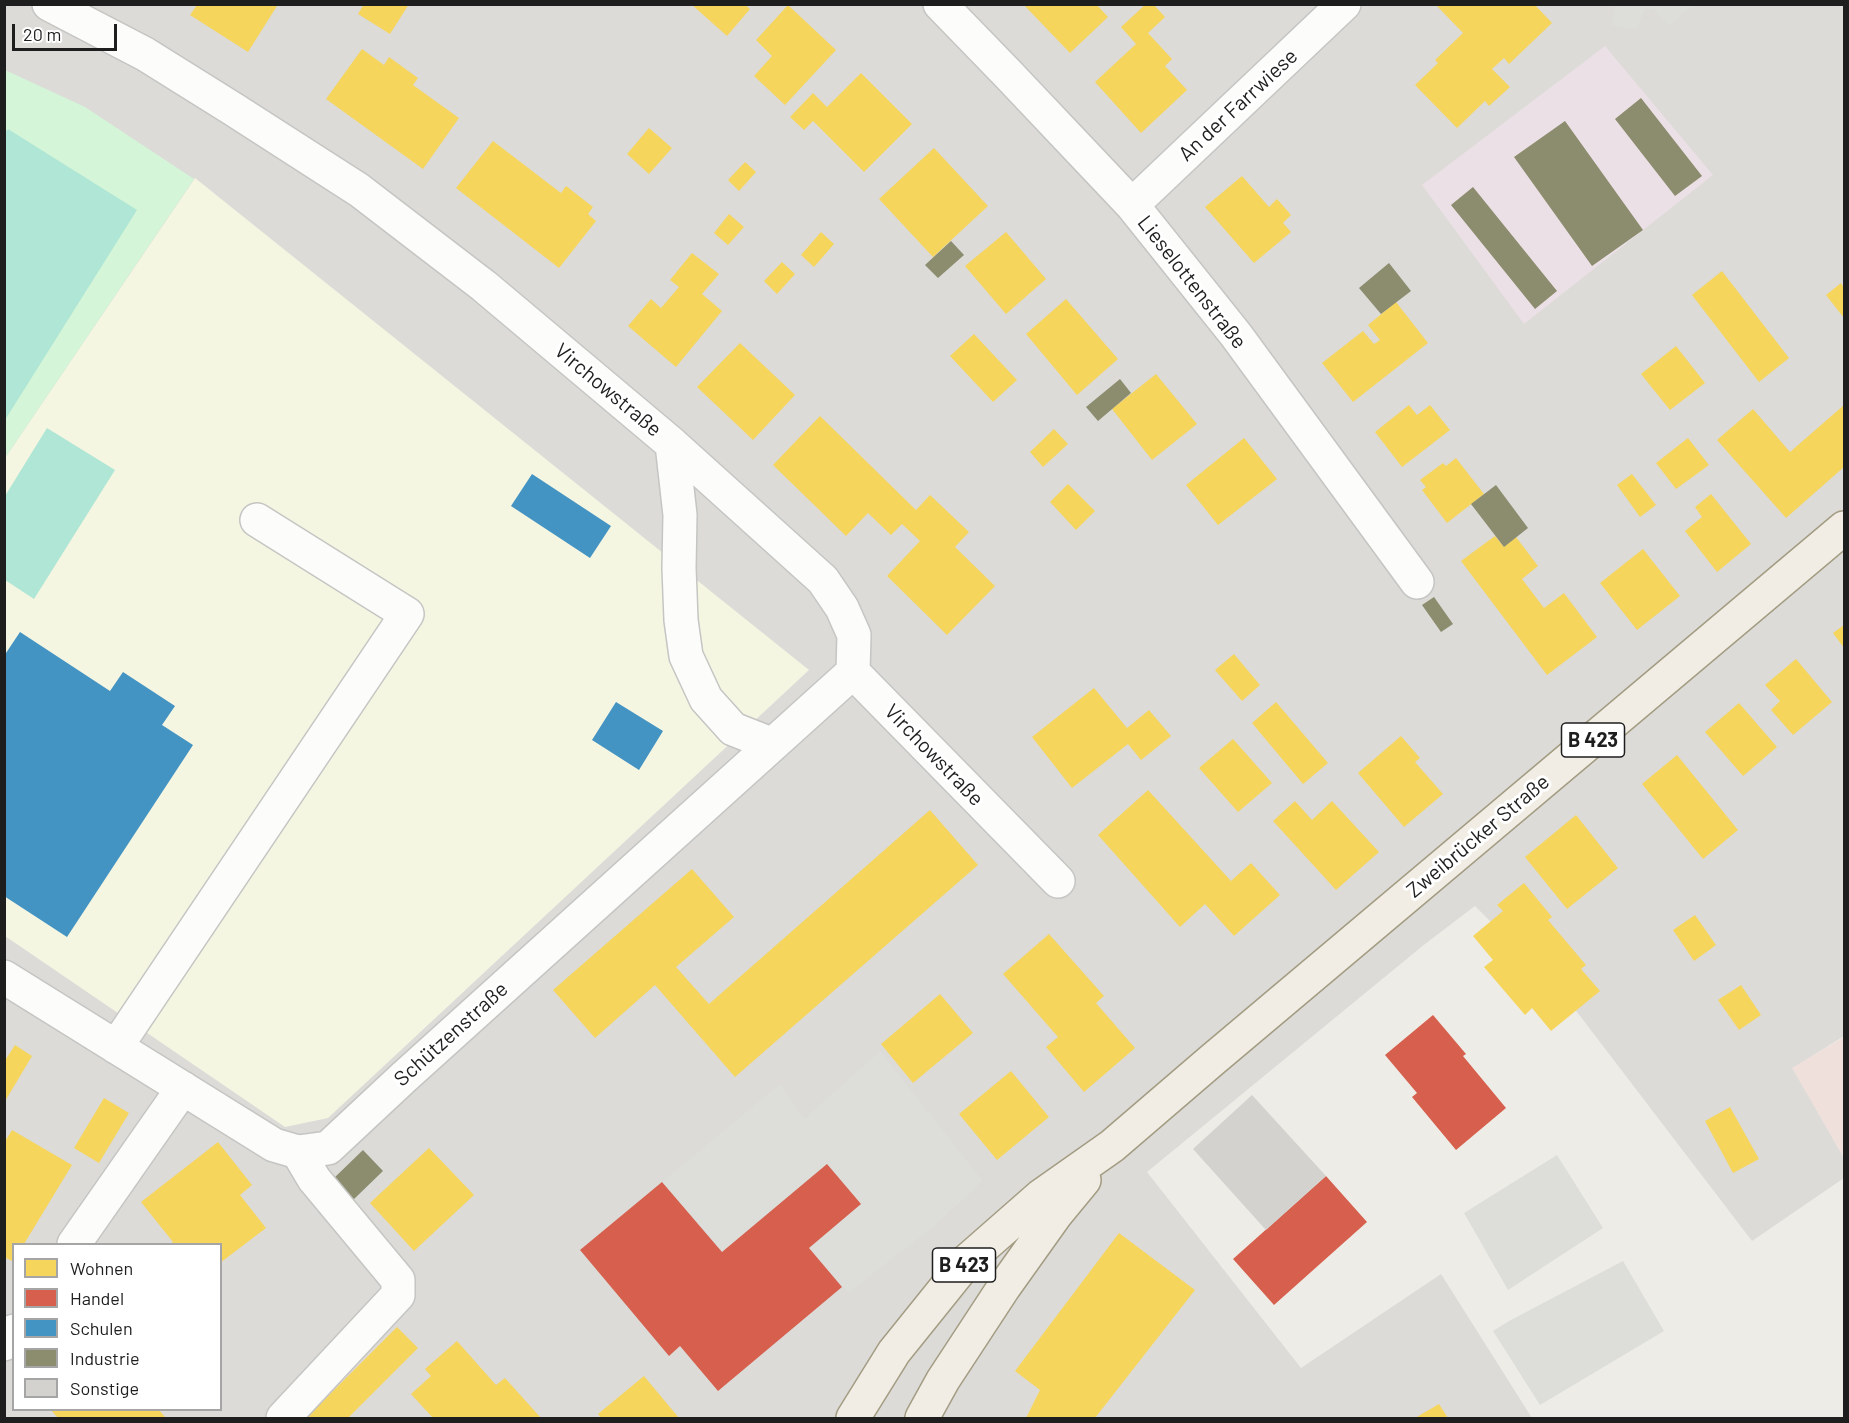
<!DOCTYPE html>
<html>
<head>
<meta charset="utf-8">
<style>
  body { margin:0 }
  #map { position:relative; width:1849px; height:1423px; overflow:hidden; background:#edece7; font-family:Barlow,sans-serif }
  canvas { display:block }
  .frame { position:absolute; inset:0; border:6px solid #1e1e1e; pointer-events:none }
  .legend { position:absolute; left:12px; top:1243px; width:210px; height:168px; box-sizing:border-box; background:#fff; border:2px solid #a5a5a5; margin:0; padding:8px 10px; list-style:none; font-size:18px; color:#1e1e1e }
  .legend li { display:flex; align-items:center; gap:12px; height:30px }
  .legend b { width:30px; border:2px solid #a5a5a5 }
  .scale { position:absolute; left:12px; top:24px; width:105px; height:27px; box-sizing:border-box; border:3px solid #1e1e1e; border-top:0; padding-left:8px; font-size:18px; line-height:21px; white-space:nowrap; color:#1e1e1e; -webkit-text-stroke:4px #fff; paint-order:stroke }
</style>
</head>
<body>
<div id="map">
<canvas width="1849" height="1423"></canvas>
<div class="frame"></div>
<ul class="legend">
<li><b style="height:16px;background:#f6d55c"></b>Wohnen</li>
<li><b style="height:16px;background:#d6604d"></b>Handel</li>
<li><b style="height:16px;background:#4393c3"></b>Schulen</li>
<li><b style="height:16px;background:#8c8c6e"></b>Industrie</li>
<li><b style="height:16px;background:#d3d2ce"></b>Sonstige</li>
</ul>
<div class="scale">20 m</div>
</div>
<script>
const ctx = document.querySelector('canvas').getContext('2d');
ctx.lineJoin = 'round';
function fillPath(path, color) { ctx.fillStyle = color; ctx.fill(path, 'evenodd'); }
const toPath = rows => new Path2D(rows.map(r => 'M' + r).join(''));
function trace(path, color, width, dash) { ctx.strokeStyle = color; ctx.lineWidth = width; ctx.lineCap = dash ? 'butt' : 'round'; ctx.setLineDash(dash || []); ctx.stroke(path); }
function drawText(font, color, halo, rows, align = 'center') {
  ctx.font = font + ' Barlow,sans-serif'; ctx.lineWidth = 6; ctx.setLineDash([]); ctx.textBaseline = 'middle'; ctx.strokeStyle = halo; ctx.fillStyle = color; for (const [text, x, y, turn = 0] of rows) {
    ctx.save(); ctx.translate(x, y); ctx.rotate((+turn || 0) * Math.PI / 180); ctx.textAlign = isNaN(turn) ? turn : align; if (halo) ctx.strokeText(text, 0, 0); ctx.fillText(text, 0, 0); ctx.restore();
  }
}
const residential = toPath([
  [5,5,1844,5,1844,1036,1793,1068,1844,1158,1844,1178,1752,1241,1564,995,1475,906,1425,944,1147,1172,1301,1368,1441,1274,1532,1418,5,1418],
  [14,1244,220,1244,220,1410,14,1410]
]);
const commercial = toPath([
  [1844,1037,1844,1158,1792,1068]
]);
const industrial = toPath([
  [1605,46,1713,175,1524,324,1422,185]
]);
const education = toPath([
  [195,178,809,670,328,1118,285,1127,5,936,5,458]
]);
const park = toPath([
  [5,70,85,107,194,179,5,458]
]);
const pitch = toPath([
  [8,129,137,210,5,420,4,134],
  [47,428,115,470,34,599,5,580,5,496]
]);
const parking = toPath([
  [1616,5,1616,4,1693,5,1669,26,1653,9,1645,9,1637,29,1611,25],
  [880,1051,983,1181,931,1229,848,1293,809,1248,827,1164,722,1252,662,1182,780,1084,804,1119],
  [1557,1155,1603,1228,1508,1290,1464,1213],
  [1623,1261,1664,1331,1540,1405,1493,1331,1509,1321]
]);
const homes = toPath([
  [364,4,409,4,390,34,358,14],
  [691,4,744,4,750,9,727,36],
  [1023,4,1096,4,1108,17,1070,53],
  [1146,4,1153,4,1165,17,1148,33,1172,59,1165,66,1187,90,1141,133,1095,82,1136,44,1121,27],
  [1435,4,1534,4,1552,23,1509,64,1504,58,1492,69,1510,87,1489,106,1485,101,1457,128,1415,85,1438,63,1435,60,1463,33],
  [197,5,275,5,277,6,248,52,190,15],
  [788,5,836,50,785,105,754,76,772,56,756,40],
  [362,49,384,65,389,57,418,78,413,85,459,118,423,169,326,99],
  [861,73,912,124,864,172,813,121,804,130,790,117,813,93,827,107],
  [649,128,672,148,649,174,627,154],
  [493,141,561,193,566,186,593,207,588,214,596,221,559,268,456,188],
  [934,148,988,206,933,257,879,199],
  [745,162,756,172,739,191,728,180],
  [1242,176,1269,207,1277,199,1291,215,1283,223,1291,232,1254,263,1205,207],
  [729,214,744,227,728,245,714,233],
  [821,232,834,244,814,267,801,255],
  [1006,232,1046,279,1006,314,965,266],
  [692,253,719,274,702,294,722,311,676,367,628,326,651,299,661,308,679,287,670,280],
  [782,262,795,274,777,294,764,281],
  [1722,271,1789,358,1759,382,1692,295],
  [1841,283,1844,288,1844,318,1826,295],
  [1066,299,1118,359,1077,395,1026,334],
  [1396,302,1428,343,1353,402,1322,363,1363,331,1374,344,1380,340,1368,325],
  [974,334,1017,380,993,402,950,356],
  [740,343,795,395,753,440,697,387],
  [1676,346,1705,383,1670,410,1641,374],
  [1156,374,1197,424,1152,460,1112,409],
  [1409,405,1417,415,1430,405,1450,430,1402,467,1375,432],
  [1844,405,1844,467,1786,518,1717,440,1753,409,1790,452],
  [820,416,916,510,930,495,969,532,955,547,995,586,947,635,887,576,920,541,902,524,891,535,868,513,846,536,773,465],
  [1054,429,1068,444,1043,467,1030,452],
  [1244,438,1277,479,1218,525,1186,485],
  [1688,438,1709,465,1676,489,1656,463],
  [1456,458,1484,494,1447,523,1422,490,1426,487,1420,480,1443,463,1446,466],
  [1632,474,1656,505,1640,517,1617,485],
  [1068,484,1095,511,1076,530,1050,502],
  [1711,494,1751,544,1717,572,1685,531,1702,517,1695,507],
  [1495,536,1504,547,1516,537,1538,566,1522,579,1544,608,1564,593,1597,637,1547,675,1461,561],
  [1643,549,1680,596,1637,630,1600,583],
  [1844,625,1844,648,1833,633],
  [1234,654,1260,685,1242,701,1215,670],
  [1796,659,1832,702,1793,735,1771,710,1780,701,1765,685],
  [1094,688,1127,728,1149,710,1171,736,1141,760,1128,744,1072,788,1032,737],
  [1276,702,1328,763,1303,784,1252,723],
  [1739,703,1777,747,1743,776,1705,732],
  [1401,736,1420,758,1415,762,1443,794,1404,827,1358,773],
  [1233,739,1272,783,1238,812,1199,768],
  [1677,755,1738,830,1703,859,1642,784],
  [1148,790,1231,881,1251,863,1280,895,1234,936,1205,904,1180,927,1098,835],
  [1295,801,1312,820,1332,801,1379,852,1336,890,1273,821],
  [930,810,978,865,735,1077,655,985,595,1038,553,990,692,869,734,917,676,967,709,1004],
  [1576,815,1618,868,1567,909,1525,857],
  [1524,883,1552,917,1548,920,1586,965,1581,969,1600,991,1551,1031,1532,1008,1525,1015,1484,967,1493,960,1473,936,1503,911,1497,905],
  [1695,915,1716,945,1694,961,1673,930],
  [1049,934,1104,996,1096,1003,1135,1048,1084,1092,1046,1047,1058,1037,1003,974],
  [1741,985,1761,1015,1739,1030,1718,1000],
  [940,994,973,1033,913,1083,881,1044],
  [15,1045,32,1056,4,1103,4,1062],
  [1011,1071,1049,1117,997,1160,959,1114],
  [104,1098,129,1113,99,1163,74,1148],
  [1730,1107,1759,1159,1733,1173,1705,1121],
  [12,1130,72,1165,24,1244,14,1244,14,1262,4,1257,4,1143],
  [218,1142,252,1185,240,1195,266,1228,220,1263,220,1244,170,1244,173,1242,141,1202],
  [429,1148,474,1195,414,1251,370,1203],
  [1119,1233,1195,1290,1095,1418,1026,1418,1040,1390,1015,1371],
  [397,1327,418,1348,348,1418,306,1418],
  [457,1341,496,1385,505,1378,541,1418,433,1418,411,1394,431,1376,425,1369],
  [644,1376,679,1418,601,1418,598,1414],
  [1439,1404,1448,1418,1415,1418],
  [51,1410,159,1410,165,1417,163,1418,58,1418]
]);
const shops = toPath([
  [1433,1015,1466,1054,1463,1056,1506,1108,1456,1150,1412,1097,1417,1093,1385,1055],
  [827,1164,861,1204,809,1248,842,1287,718,1391,680,1346,669,1356,580,1250,662,1182,722,1252],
  [1326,1176,1367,1222,1274,1305,1233,1259]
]);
const schools = toPath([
  [532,474,611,526,590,558,511,506],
  [20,632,110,691,123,672,175,706,162,725,193,745,67,937,4,896,4,656],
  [616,702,663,731,639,770,592,740]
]);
const industry = toPath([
  [1641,98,1702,176,1675,196,1615,119],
  [1565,121,1643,230,1592,266,1514,157],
  [1473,187,1557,291,1535,309,1451,205],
  [951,241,964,255,938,278,925,265],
  [1389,263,1411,291,1381,314,1359,288],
  [1120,379,1131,393,1098,421,1086,407],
  [1496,485,1528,528,1504,547,1471,504],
  [1434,597,1453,624,1441,632,1422,605],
  [363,1150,383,1171,353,1200,333,1179]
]);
const building = toPath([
  [1252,1095,1326,1176,1266,1230,1193,1149]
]);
const minor = toPath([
  [49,4,145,54,233,109,359,190,484,286,672,444,823,580,842,608,854,635,853,672,1058,881],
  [940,4,1007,73,1132,205,1236,335,1417,582],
  [1132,205,1344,4],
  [672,444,680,515,679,568,681,620,686,656,706,699,733,729,771,744],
  [4,977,274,1145,298,1152,328,1148,403,1078,853,672],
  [116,1047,407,614,257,520],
  [74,1244,183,1088],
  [4,1344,14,1331],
  [283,1418,398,1295,398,1280,314,1179,298,1152]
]);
const major = toPath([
  [853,1418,894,1352,968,1260,1041,1196,1112,1146,1211,1061,1844,528],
  [922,1418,943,1380,1004,1287,1056,1214,1084,1180]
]);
const shields = [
  [1593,740,63],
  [964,1265,63]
];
const shieldNames = [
  ["B 423",1593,740],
  ["B 423",964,1265]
];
const streetNames = [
  ["An der Farrwiese",1238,105,-43],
  ["Lieselottenstraße",1192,282,52],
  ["Virchowstraße",608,390,40],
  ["Virchowstraße",934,755,46],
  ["Zweibrücker Straße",1478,836,-40],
  ["Schützenstraße",451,1034,-42]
];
fillPath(residential, '#dcdbd8');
fillPath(commercial, '#efe0db');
fillPath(industrial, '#ebe0e5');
fillPath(education, '#f5f6e2');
fillPath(park, '#d4f5d8');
fillPath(pitch, '#b0e6d5');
fillPath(parking, '#ddddda');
fillPath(homes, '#f6d55c');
fillPath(shops, '#d6604d');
fillPath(schools, '#4393c3');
fillPath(industry, '#8c8c6e');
fillPath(building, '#d3d2ce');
trace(minor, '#c5c5c3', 36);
trace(major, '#a39c83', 36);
trace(minor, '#fcfcfb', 33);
trace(major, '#f1ede4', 33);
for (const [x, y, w] of shields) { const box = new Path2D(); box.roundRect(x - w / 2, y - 17, w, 34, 4.5); ctx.fillStyle = '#fff'; ctx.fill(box); trace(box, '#1e1e1e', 1.5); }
drawText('bold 20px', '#1e1e1e', null, shieldNames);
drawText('21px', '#1e1e1e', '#fff', streetNames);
</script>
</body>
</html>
